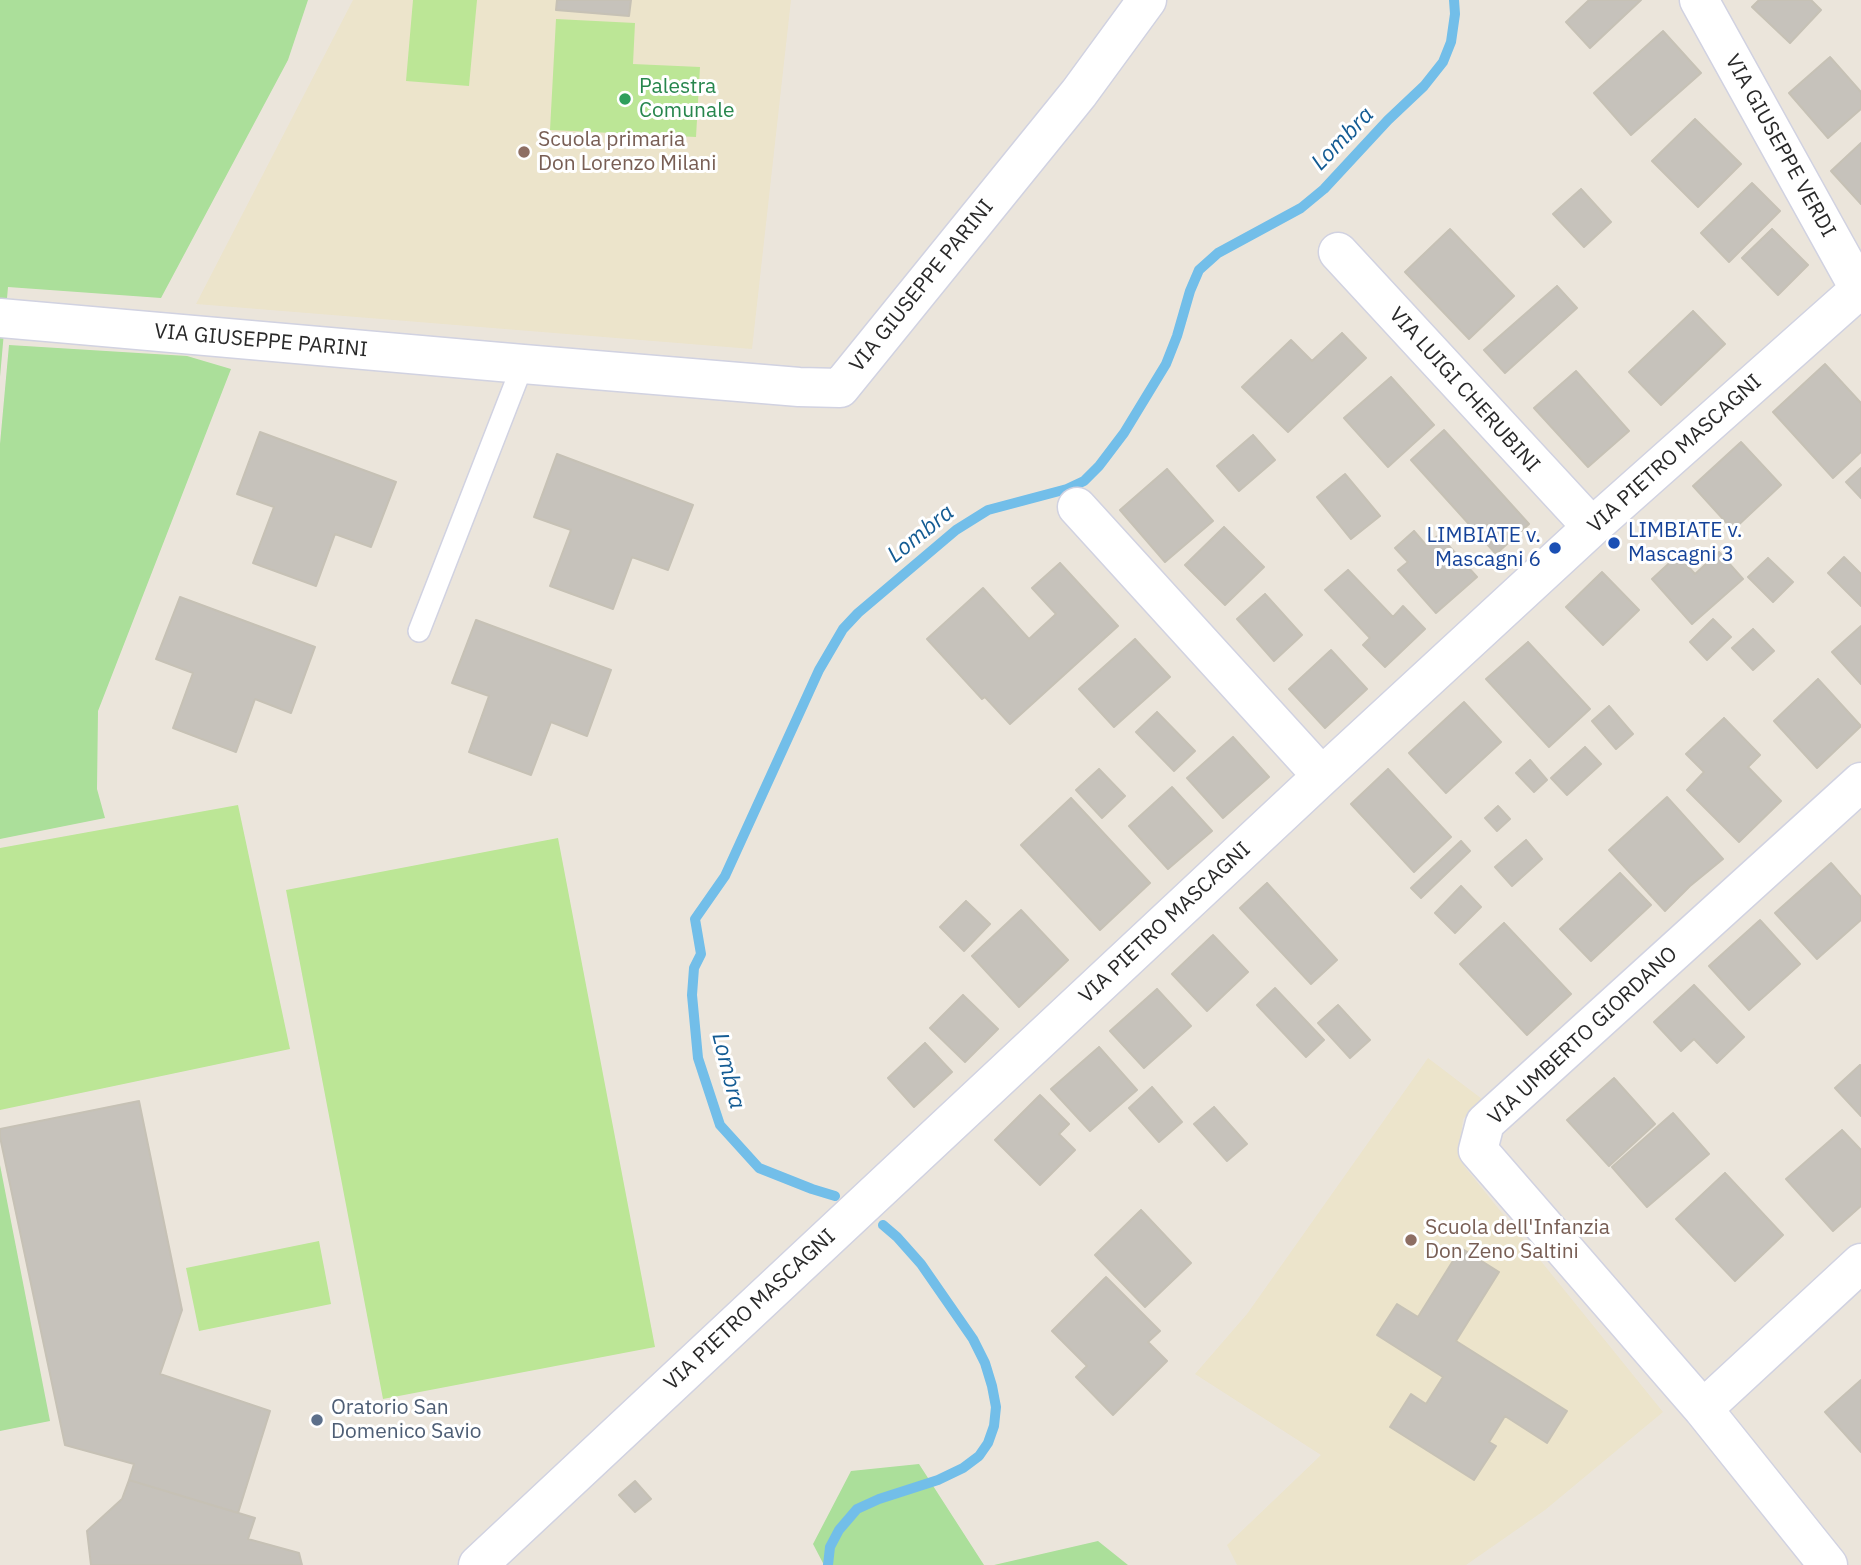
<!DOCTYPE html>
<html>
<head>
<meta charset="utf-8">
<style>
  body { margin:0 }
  canvas { display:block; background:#ebe5db }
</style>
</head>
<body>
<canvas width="1861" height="1565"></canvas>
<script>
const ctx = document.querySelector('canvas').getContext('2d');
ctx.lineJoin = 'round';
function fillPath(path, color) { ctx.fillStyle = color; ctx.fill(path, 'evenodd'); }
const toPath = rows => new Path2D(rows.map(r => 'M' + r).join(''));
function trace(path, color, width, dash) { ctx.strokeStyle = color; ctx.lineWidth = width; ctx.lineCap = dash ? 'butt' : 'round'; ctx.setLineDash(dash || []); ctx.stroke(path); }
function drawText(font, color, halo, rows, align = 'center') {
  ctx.font = font + ' "IBM Plex Sans",sans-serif'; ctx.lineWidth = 6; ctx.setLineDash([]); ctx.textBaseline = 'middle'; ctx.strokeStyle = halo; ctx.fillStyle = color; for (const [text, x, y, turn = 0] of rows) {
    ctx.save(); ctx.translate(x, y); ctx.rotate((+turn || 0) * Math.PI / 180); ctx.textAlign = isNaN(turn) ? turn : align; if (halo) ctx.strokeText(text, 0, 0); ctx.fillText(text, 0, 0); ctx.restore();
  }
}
const education = toPath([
  [353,0,791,0,752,349,196,304],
  [1428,1058,1482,1099,1463,1119,1460,1144,1464,1166,1663,1412,1545,1510,1466,1565,1237,1565,1227,1545,1321,1455,1195,1374,1247,1314]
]);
const green = toPath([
  [0,0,308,0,288,60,161,298,8,287,0,377],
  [9,345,187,356,231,369,98,711,97,789,105,818,0,839,0,444],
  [0,1165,50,1421,0,1431],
  [919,1464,984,1565,824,1565,813,1544,851,1471],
  [1098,1541,1128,1565,994,1565]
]);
const pitch = toPath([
  [413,0,477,0,469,86,406,81],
  [556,19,635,23,633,64,700,67,696,137,550,130],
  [238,805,290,1049,0,1110,0,848],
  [558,838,655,1347,383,1399,286,890],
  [319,1241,331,1304,199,1331,186,1268]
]);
const stream = toPath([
  [835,1196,812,1189,759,1168,720,1125,698,1058,692,995,694,968,701,954,695,919,725,876,819,670,843,629,858,613,956,530,988,510,1067,489,1084,481,1099,466,1124,433,1166,364,1177,336,1190,291,1199,270,1218,253,1301,208,1324,189,1388,120,1424,86,1443,62,1451,42,1455,14,1454,0],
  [828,1565,830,1547,839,1530,857,1509,879,1499,938,1480,963,1468,979,1456,988,1443,994,1426,996,1407,992,1386,985,1363,973,1339,921,1264,897,1237,883,1225]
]);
const building = toPath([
  [557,0,631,0,629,16,556,10,557,0],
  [1589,0,1641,0,1590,48,1566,22,1589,0],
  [1759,0,1811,0,1821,10,1790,43,1752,7,1759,0],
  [1663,31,1701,73,1631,135,1594,93,1663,31],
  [1830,57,1861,92,1861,109,1828,138,1789,93,1830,57],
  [1695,119,1741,164,1698,207,1652,161,1695,119],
  [1861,143,1861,204,1831,171,1861,143],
  [1752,183,1780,211,1729,262,1701,233,1752,183],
  [1581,189,1611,222,1584,247,1553,214,1581,189],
  [1450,229,1514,296,1469,339,1405,272,1450,229],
  [1772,229,1808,265,1778,295,1742,258,1772,229],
  [1557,286,1577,308,1505,373,1484,350,1557,286],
  [1693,311,1725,344,1661,405,1629,372,1693,311],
  [1342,333,1366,358,1288,432,1242,387,1291,340,1312,361,1342,333],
  [1825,364,1861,403,1861,452,1833,478,1773,412,1825,364],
  [1576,371,1629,431,1588,467,1534,408,1576,371],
  [1391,377,1434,425,1388,467,1344,418,1391,377],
  [1444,430,1529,524,1496,554,1411,460,1444,430],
  [260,432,396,482,371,547,335,534,316,586,253,563,274,507,237,494,260,432],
  [1253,435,1275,460,1239,491,1217,466,1253,435],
  [1741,442,1781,485,1733,530,1693,486,1741,442],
  [557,454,693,505,668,570,632,557,613,609,550,586,571,530,534,517,557,454],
  [1861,468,1861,498,1846,482,1861,468],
  [1167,469,1213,521,1165,562,1120,510,1167,469],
  [1345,474,1380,516,1351,539,1317,497,1345,474],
  [1224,527,1264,567,1225,605,1185,565,1224,527],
  [1414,531,1426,545,1439,535,1477,577,1436,613,1398,570,1408,562,1395,548,1414,531],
  [1719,552,1743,579,1692,624,1652,579,1678,555,1695,574,1719,552],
  [1844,557,1861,574,1861,606,1828,573,1844,557],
  [1768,558,1793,582,1773,602,1748,577,1768,558],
  [1060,563,1118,626,1010,724,985,697,982,699,927,639,983,588,1029,639,1056,614,1032,588,1060,563],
  [1348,570,1393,617,1403,606,1425,629,1385,667,1363,645,1370,638,1325,590,1348,570],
  [1602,572,1639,610,1603,645,1566,607,1602,572],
  [1265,594,1302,635,1274,661,1237,619,1265,594],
  [180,597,315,647,291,713,255,699,236,752,173,728,193,673,156,659,180,597],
  [1713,619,1731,637,1707,660,1690,642,1713,619],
  [476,620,611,670,587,736,551,722,531,775,469,752,489,696,452,683,476,620],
  [1861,626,1861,684,1832,652,1861,626],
  [1753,629,1774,651,1753,670,1732,648,1753,629],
  [1135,639,1170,677,1114,727,1079,689,1135,639],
  [1528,642,1590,709,1549,747,1486,679,1528,642],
  [1331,650,1367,689,1325,728,1289,689,1331,650],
  [1818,679,1861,726,1817,768,1774,721,1818,679],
  [1464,702,1501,742,1446,793,1409,753,1464,702],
  [1609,706,1633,734,1616,749,1592,721,1609,706],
  [1157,712,1195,751,1174,771,1136,732,1157,712],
  [1724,718,1760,755,1748,767,1781,801,1739,842,1687,790,1704,772,1686,754,1724,718],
  [1233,737,1269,777,1223,818,1187,778,1233,737],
  [1585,747,1601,764,1567,795,1551,778,1585,747],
  [1530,760,1547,780,1534,792,1516,773,1530,760],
  [1099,769,1125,796,1102,818,1076,790,1099,769],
  [1388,769,1451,837,1414,872,1351,804,1388,769],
  [1172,787,1212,831,1168,869,1129,826,1172,787],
  [1667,797,1723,859,1690,886,1665,911,1609,850,1667,797],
  [1071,798,1150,883,1100,930,1021,845,1071,798],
  [1498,806,1510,819,1497,831,1485,818,1498,806],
  [1526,840,1542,859,1512,886,1495,867,1526,840],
  [1461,841,1470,851,1421,898,1411,888,1461,841],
  [1831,863,1861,897,1861,920,1817,959,1775,913,1831,863],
  [1620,873,1651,905,1591,961,1560,929,1620,873],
  [1267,883,1337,960,1311,984,1240,908,1267,883],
  [1461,886,1481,907,1455,933,1435,913,1461,886],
  [966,901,990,924,964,951,940,927,966,901],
  [1021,910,1068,960,1019,1007,972,956,1021,910],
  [1760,920,1800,964,1749,1010,1709,966,1760,920],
  [1504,923,1571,994,1527,1035,1460,964,1504,923],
  [1213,935,1248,972,1207,1011,1172,974,1213,935],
  [1694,985,1744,1037,1717,1063,1694,1039,1681,1051,1654,1022,1694,985],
  [1275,988,1324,1040,1306,1057,1257,1005,1275,988],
  [1157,989,1191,1026,1144,1068,1110,1031,1157,989],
  [963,995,998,1029,965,1062,930,1028,963,995],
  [1338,1005,1370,1040,1350,1058,1318,1023,1338,1005],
  [925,1043,952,1072,914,1107,888,1078,925,1043],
  [1099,1047,1137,1090,1090,1131,1051,1089,1099,1047],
  [1860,1065,1861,1066,1861,1116,1835,1088,1860,1065],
  [1614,1078,1655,1124,1609,1166,1567,1120,1614,1078],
  [1152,1087,1182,1122,1159,1142,1129,1108,1152,1087],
  [1040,1095,1069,1124,1059,1134,1075,1150,1040,1185,995,1140,1040,1095],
  [139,1101,182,1310,160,1374,270,1411,238,1513,129,1480,134,1464,65,1445,0,1137,0,1129,139,1101],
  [1214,1107,1247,1144,1227,1161,1194,1124,1214,1107],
  [1673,1113,1709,1154,1647,1207,1612,1167,1673,1113],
  [1842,1130,1861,1150,1861,1206,1833,1231,1786,1179,1842,1130],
  [1725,1173,1783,1235,1735,1281,1676,1219,1725,1173],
  [1141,1210,1191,1263,1145,1307,1095,1255,1141,1210],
  [1461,1248,1499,1272,1456,1341,1567,1411,1547,1443,1505,1416,1489,1442,1496,1446,1474,1480,1390,1427,1411,1394,1426,1404,1443,1377,1377,1335,1397,1304,1418,1317,1461,1248],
  [1106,1277,1160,1331,1148,1342,1167,1361,1113,1415,1076,1377,1087,1366,1052,1331,1106,1277],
  [1861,1380,1861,1452,1825,1412,1861,1380],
  [129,1480,255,1518,248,1539,299,1553,302,1565,91,1565,87,1531,122,1499,129,1480],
  [635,1481,651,1499,635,1512,619,1495,635,1481]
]);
const service = toPath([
  [419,631,523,364]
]);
const minor = toPath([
  [1699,0,1861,292],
  [1338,252,1592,527],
  [0,318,523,364,799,387,840,388,1079,93,1147,0],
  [1077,507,1322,776],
  [1703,1409,1861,1263],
  [478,1565,1322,776,1592,527,1861,288],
  [1828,1565,1703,1409,1478,1150,1485,1123,1861,782]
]);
const markers = [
  [625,99,7,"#2e9e5b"],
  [524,152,7,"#8d6e63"],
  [1614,543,7,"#1a4fb4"],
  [1555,548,7,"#1a4fb4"],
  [1411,1240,7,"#8d6e63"],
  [317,1420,7,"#5c6f8a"]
];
const leisureNames = [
  ["Palestra",639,87],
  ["Comunale",639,111]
];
const educationNames = [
  ["Scuola primaria",538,140],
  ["Don Lorenzo Milani",538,164],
  ["Scuola dell'Infanzia",1425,1228],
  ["Don Zeno Saltini",1425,1252]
];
const streetNames = [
  ["VIA GIUSEPPE VERDI",1780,146,61],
  ["VIA GIUSEPPE PARINI",922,286,-51],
  ["VIA GIUSEPPE PARINI",261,341,5],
  ["VIA LUIGI CHERUBINI",1464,390,48],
  ["VIA PIETRO MASCAGNI",1675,454,-42],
  ["VIA PIETRO MASCAGNI",1165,923,-43],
  ["VIA UMBERTO GIORDANO",1583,1036,-43],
  ["VIA PIETRO MASCAGNI",750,1310,-43]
];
const transitNames = [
  ["LIMBIATE v.",1628,531],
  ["Mascagni 3",1628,555],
  ["LIMBIATE v.",1541,536,"right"],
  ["Mascagni 6",1541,560,"right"]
];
const serviceNames = [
  ["Oratorio San",331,1408],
  ["Domenico Savio",331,1432]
];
const waterNames = [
  ["Lombra",1343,139,-46],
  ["Lombra",921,534,-39],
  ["Lombra",728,1071,76]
];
fillPath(education, '#ece4cb');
fillPath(green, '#abdf9a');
fillPath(pitch, '#bce696');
trace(stream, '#72bee9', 10);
fillPath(building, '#c6c2bb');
trace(building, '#c6c1b5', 2);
trace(service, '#d1d2e1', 24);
trace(minor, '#d1d2e1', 41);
trace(service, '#fff', 21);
trace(minor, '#fff', 38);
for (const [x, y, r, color] of markers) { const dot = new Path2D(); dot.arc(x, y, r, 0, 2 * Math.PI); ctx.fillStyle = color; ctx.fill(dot); trace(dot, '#fff', 2.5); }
drawText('21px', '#27864d', '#fff', leisureNames, 'left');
drawText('21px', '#785e54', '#fff', educationNames, 'left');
drawText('21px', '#292929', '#fff', streetNames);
drawText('21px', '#164399', '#fff', transitNames, 'left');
drawText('21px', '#4e5e75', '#fff', serviceNames, 'left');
drawText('italic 23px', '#135b93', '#fff', waterNames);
</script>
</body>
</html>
